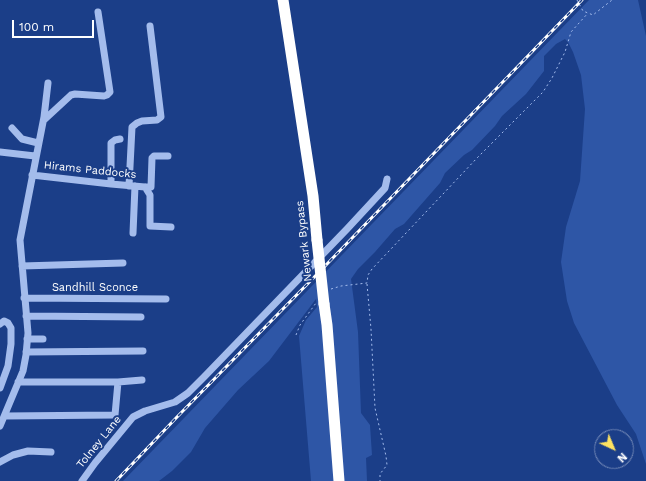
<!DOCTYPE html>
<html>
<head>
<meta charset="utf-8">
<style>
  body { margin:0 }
  #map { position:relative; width:646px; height:481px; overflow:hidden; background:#1b3e88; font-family:"Work Sans",sans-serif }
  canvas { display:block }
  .north { position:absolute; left:594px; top:429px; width:40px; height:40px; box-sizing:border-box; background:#1b3e88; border:1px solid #768bb8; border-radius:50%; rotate:136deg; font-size:11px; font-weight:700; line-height:16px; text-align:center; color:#fff }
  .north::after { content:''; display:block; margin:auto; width:14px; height:18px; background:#fde261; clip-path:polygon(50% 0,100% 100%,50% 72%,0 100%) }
  .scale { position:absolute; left:12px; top:20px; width:82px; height:18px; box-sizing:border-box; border:2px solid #fff; border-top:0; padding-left:5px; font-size:12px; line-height:14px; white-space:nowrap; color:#fff; -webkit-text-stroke:3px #1b3e88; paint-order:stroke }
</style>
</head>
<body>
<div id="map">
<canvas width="646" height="481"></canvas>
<div class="north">N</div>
<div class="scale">100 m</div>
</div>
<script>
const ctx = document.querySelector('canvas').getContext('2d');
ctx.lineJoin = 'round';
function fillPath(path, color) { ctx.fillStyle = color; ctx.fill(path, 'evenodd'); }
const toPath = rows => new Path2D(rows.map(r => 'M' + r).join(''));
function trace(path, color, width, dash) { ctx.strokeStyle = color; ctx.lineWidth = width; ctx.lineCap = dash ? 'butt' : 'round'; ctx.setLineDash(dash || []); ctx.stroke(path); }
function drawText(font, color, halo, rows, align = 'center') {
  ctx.font = font + ' "Work Sans",sans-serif'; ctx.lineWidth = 4; ctx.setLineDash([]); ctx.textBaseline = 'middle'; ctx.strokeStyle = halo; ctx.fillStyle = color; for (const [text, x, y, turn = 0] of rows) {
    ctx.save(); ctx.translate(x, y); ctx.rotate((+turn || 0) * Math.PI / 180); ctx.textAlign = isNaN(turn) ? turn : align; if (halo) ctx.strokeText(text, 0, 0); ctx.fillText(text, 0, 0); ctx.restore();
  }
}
const green = toPath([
  [589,0,638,0,646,36,646,464,636,434,617,405,574,323,567,301,561,262,566,227,580,181,585,109,581,75,573,52,568,42,565,39,556,44,544,56,544,71,526,94,502,116,495,126,472,150,464,155,445,173,440,183,404,224,395,229,375,252,358,269,351,279,358,332,361,413,370,425,372,455,366,458,367,481,311,481,299,336,306,320,317,307,316,299,269,361,238,390,205,428,191,452,172,471,159,481,123,481]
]);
const path = toPath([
  [577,0,583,11,593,15,612,0],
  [367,284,371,329,375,408,386,456,387,465,380,474,380,481],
  [331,289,341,286,367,283,368,275,372,269,478,157,543,92,552,78,565,52,571,32,588,13],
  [296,335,300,325,316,303]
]);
const minor = toPath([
  [44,120,71,95,75,94,104,96,107,95,110,92,98,12],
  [12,128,22,139,38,143],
  [0,152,35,156],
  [32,175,111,184,145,187,151,187,152,158,154,156,168,156],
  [111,184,111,143,115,140,120,139],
  [129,186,132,127,137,123,142,121,157,120,161,117,150,26],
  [145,187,150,195,150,226,171,227],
  [133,233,135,186],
  [22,266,123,263],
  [24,298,166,299],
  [26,316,141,317],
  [0,324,4,321,8,323,11,328,11,344,8,366,0,388],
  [27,339,43,339],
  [26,352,143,351],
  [118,382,142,380],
  [5,416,115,415,118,382,18,382],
  [0,426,23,371,26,355,28,333,20,240,44,117,48,83],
  [0,462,13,455,28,451,51,452],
  [82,481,95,463,133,417,145,411,175,402,188,393,204,377,347,229,385,188,387,179]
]);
const highway = toPath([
  [283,0,313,196,317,240],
  [324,304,327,325,339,481]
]);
const rail = toPath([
  [116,481,177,417,327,264,582,0]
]);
const highwayBridge = toPath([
  [317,240,324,304]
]);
const streetNames = [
  ["Hirams Paddocks",90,170,6],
  ["Newark Bypass",304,241,-96],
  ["Sandhill Sconce",95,288],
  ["Tolney Lane",99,442,-51]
];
fillPath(green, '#2e56a6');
trace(path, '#a4bcec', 1, [2, 3]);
trace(minor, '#a4bcec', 7);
trace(highway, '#fff', 11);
trace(rail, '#fff', 3);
trace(rail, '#1b3e88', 1.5, [4.5]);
trace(highwayBridge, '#fff', 11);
drawText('11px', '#fff', '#1b3e88', streetNames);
</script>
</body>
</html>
